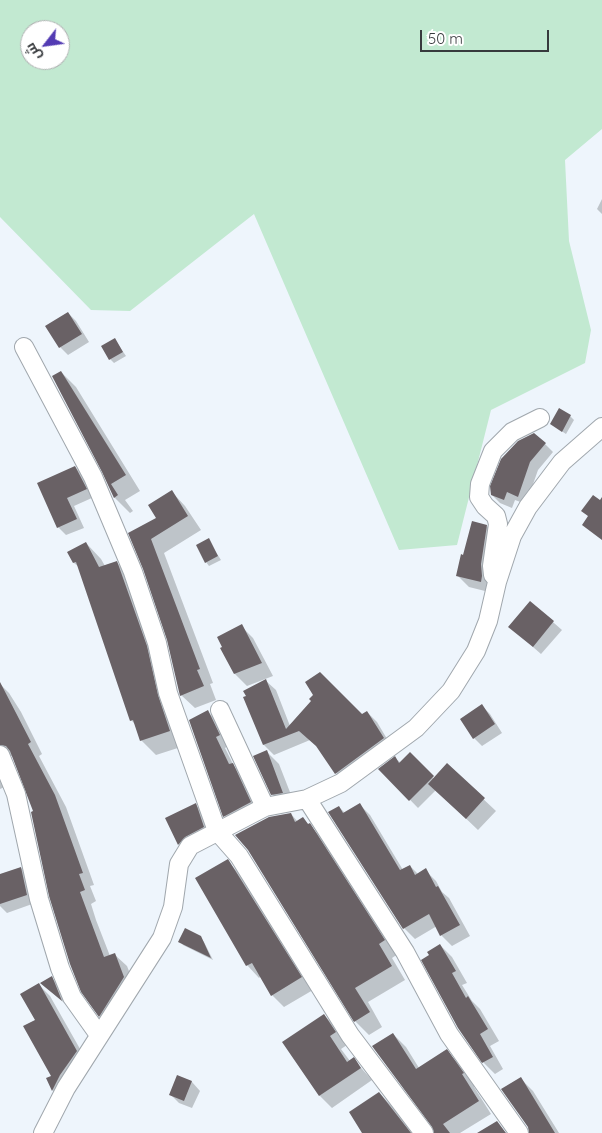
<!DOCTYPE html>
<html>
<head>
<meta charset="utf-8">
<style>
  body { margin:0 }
  #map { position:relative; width:602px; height:1133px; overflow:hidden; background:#eef5fc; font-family:Quicksand,Cairo,sans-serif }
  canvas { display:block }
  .north { position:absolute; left:20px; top:20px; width:50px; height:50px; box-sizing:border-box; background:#fff; border:1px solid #afb0b1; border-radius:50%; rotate:240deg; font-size:14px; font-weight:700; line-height:20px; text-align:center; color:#373a3d }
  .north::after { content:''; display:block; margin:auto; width:18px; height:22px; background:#533bb3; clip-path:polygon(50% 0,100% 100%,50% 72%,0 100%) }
  .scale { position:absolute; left:420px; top:30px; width:129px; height:22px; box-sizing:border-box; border:2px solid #373a3d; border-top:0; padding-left:6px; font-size:15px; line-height:18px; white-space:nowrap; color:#373a3d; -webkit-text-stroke:4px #fff; paint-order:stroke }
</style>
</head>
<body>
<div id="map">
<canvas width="602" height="1133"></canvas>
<div class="north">ش</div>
<div class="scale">50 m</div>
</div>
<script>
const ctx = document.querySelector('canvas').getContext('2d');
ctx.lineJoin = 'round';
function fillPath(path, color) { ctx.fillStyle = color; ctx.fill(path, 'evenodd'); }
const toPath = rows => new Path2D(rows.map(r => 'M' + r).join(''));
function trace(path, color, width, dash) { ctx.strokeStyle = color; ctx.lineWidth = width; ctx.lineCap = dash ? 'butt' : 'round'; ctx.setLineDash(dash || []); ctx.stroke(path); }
const green = toPath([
  [0,0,602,0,602,129,565,160,569,241,591,330,585,363,491,410,457,545,399,550,254,214,130,311,91,310,0,217],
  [30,30,60,30,60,60,30,60]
]);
const shadow = toPath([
  [602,199,602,214,597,209],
  [68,313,76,321,89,342,68,355,60,347],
  [115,340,126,356,114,363,110,359],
  [61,372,76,387,140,491,125,500,133,511,130,513,115,498],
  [570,416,574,420,566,434,551,424],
  [545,444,553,452,538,470,526,504,515,500,512,508,500,503,492,495],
  [75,467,83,475,94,497,74,506,84,528,66,535,58,527],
  [172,492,185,506,201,530,164,553,213,683,210,684,216,700,195,708,181,695,168,639,144,568,130,533,157,518],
  [487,526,499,538,493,593,469,587,457,575,464,557],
  [208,540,221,560,209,566,206,562],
  [86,543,101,559,105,566,116,562,132,577,184,746,156,755,141,740,136,725,131,720,79,567,74,563],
  [530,602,562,630,541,654,510,627],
  [241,626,253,638,273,676,247,686,235,674,222,649],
  [266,681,276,690,290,726,362,716,367,712,377,722,393,749,345,783,336,773,319,748,310,740,274,755,264,745,245,698],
  [0,684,9,693,21,712,42,754,39,756,66,807,94,885,90,886,96,901,91,904,96,920,110,956,115,955,127,966,136,989,111,1027,100,1016,82,991,34,812,13,756,9,756,7,786,0,789],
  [482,706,490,714,502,733,482,746,474,738],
  [207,711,217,721,229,745,225,748,234,766,243,775,260,813,234,826,224,816],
  [267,752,279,764,295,805,284,806,272,794],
  [410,754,434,779,447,765,496,811,478,830,436,790,418,808,380,769,395,758,401,763],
  [196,805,204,813,211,835,187,852,179,844,167,819],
  [360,805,370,815,403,870,410,866,418,874,425,870,436,881,442,892,449,898,470,936,452,946,441,935,437,926,415,939,404,928,330,813,339,807,345,813],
  [291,814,298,822,303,819,323,839,398,954,392,958,405,980,368,1002,382,1027,369,1035,355,1021],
  [227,861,239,873,313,990,284,1007,272,995,261,976,259,978,247,965,197,879],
  [21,868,29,876,35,903,7,913,0,906,0,876],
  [200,937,204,942,213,960,183,945,180,941],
  [440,945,452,957,467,983,462,985,472,1001,480,1009,499,1041,490,1046,503,1069,495,1074,483,1062,430,956],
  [52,978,64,990,72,1010,54,994],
  [39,985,50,996,88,1063,64,1101,53,1091,48,1078,53,1076,37,1020],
  [324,1015,336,1027,347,1045,341,1049,350,1061,353,1059,372,1080,332,1108,320,1096,284,1043],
  [393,1034,406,1047,419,1068,447,1051,459,1064,475,1086,474,1087,491,1114,460,1133,436,1133],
  [178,1077,192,1082,200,1091,192,1108,179,1103,171,1095],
  [521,1079,533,1091,559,1133,530,1133],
  [379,1093,392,1106,412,1133,364,1133]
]);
const building = toPath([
  [68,312,82,334,59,348,45,326],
  [115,338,123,352,109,360,101,346],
  [61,371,126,475,111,484,118,495,114,498,102,472,52,376],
  [559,408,571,415,562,432,550,424],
  [534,433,546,443,530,462,518,497,507,492,504,500,491,495,490,486,501,459,518,441],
  [75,466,87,489,67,498,77,519,57,528,37,483],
  [172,490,188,516,151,539,200,669,197,670,204,686,180,696,167,640,143,569,128,533,156,518,148,505],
  [593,495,600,500,602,497,602,540,582,525,588,516,581,511],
  [472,521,487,525,481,564,482,576,481,582,456,576,461,554,463,555],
  [209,538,218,556,205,563,196,545],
  [86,542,99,567,117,561,147,646,158,695,170,731,140,741,133,720,130,721,76,562,73,563,67,552],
  [530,601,554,621,533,647,508,627],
  [242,624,262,663,234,674,220,648,222,647,217,637],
  [320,672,362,714,367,711,384,738,335,774,316,746,299,731,263,745,243,697,246,696,243,691,266,679,286,729,311,701,309,699,313,695,305,682],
  [0,682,31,742,28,744,55,795,83,873,79,874,85,890,80,892,104,957,115,953,124,977,99,1017,81,992,70,964,49,896,31,812,33,811,10,751,6,746,0,745],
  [482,704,495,724,473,739,460,719],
  [208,710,220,735,216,737,229,764,233,763,251,802,223,817,189,720],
  [267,750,283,793,271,795,253,756],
  [410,752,434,776,409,801,378,769,395,756,399,763],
  [447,763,485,798,466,819,428,784],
  [196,803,204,827,185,837,178,845,165,818],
  [360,803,400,870,410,865,415,875,426,868,436,887,438,886,460,925,440,936,429,914,403,929,328,812,339,806,343,813],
  [291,813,295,822,303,817,308,824,310,823,385,940,379,944,392,966,355,988,370,1012,354,1022,248,850,235,835,269,817],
  [228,859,302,977,271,996,252,963,246,966,195,878],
  [21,867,27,895,0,904,0,874],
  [185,928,201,936,211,958,178,942],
  [440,944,456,971,452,973,466,998,468,996,488,1029,480,1034,493,1057,482,1063,458,1028,421,960,429,955,427,952],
  [52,976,62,1001,40,983],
  [39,983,77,1051,60,1075,52,1091,46,1078,51,1076,23,1026,35,1020,20,994],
  [324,1014,336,1032,330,1036,347,1062,354,1057,361,1068,319,1096,282,1042],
  [393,1033,416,1069,447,1049,464,1073,462,1074,479,1101,443,1124,450,1133,434,1133,432,1127,372,1046],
  [177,1075,192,1081,184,1101,169,1095],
  [521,1077,555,1133,529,1133,528,1127,501,1089],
  [379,1092,411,1133,362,1133,349,1112],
  [497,1121,506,1133,477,1133]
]);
const street = toPath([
  [24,347,93,477,133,572,157,643,168,693,217,831,239,856,350,1035,424,1133],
  [493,575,492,566,498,524,496,516,485,506,479,497,480,484,493,451,512,432,540,418],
  [220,710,265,807],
  [0,755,16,794,39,899,60,968,72,997,99,1035],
  [307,799,405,952,449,1034,519,1133],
  [43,1133,66,1088,162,938,173,907,179,864,190,846,265,807,307,799,341,783,416,728,451,691,476,651,488,621,497,582,512,536,528,507,562,462,602,427]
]);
fillPath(green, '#c2e9d1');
fillPath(shadow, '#0003');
fillPath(building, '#696165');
trace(street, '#a0a7ad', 20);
trace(street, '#fff', 18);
</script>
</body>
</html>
